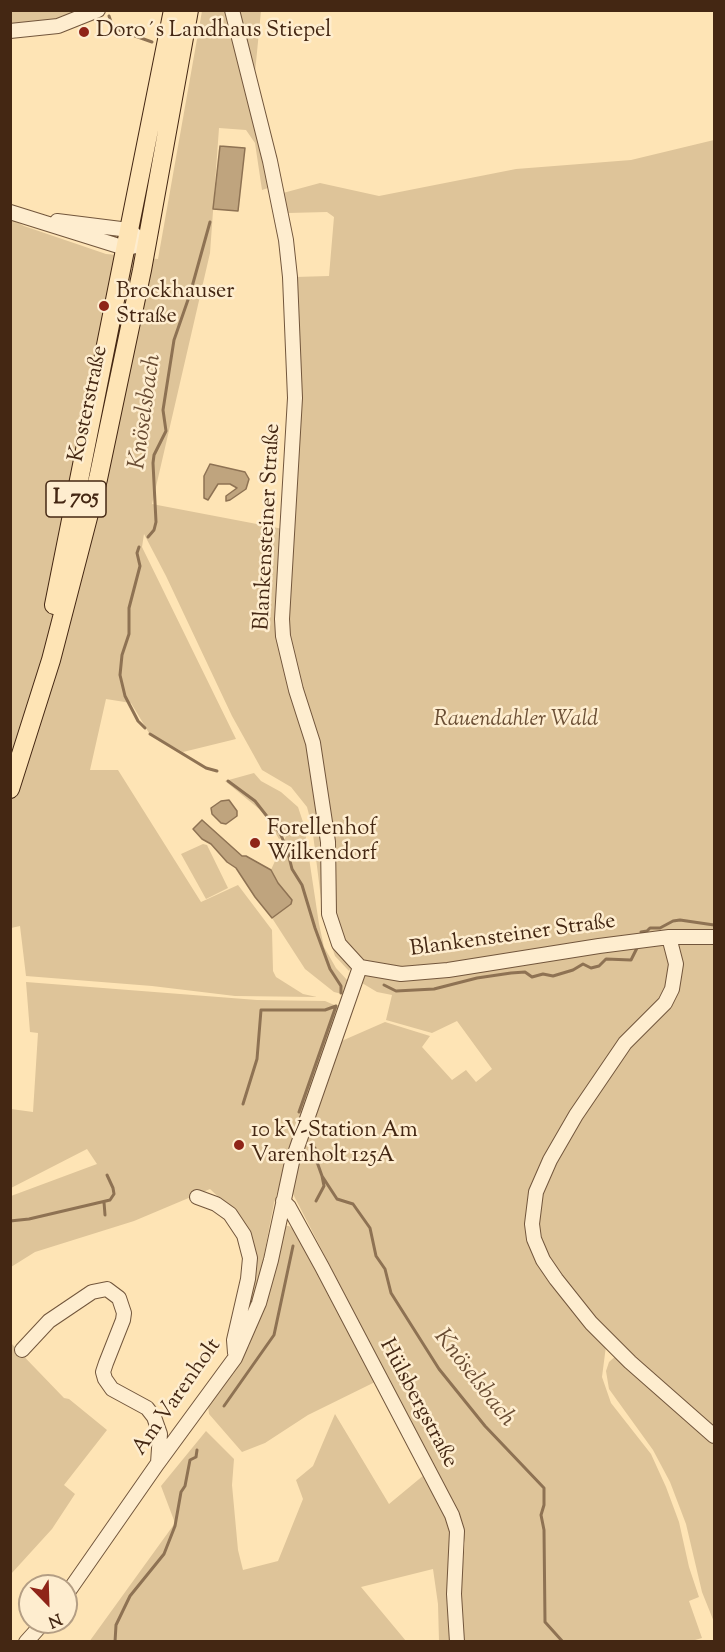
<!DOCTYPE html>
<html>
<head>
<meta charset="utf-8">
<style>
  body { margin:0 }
  #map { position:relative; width:725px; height:1652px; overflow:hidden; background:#fee4b5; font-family:"Sorts Mill Goudy",serif }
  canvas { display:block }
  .frame { position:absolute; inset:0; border:12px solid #442713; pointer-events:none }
  .north { position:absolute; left:18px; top:1574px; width:60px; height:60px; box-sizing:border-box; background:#feedcf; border:2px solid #b49e84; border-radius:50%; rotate:157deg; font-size:16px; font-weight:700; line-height:24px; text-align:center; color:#442713 }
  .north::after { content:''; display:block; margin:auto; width:21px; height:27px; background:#8f2418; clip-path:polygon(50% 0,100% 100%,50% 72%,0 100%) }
</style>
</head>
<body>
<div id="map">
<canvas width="725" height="1652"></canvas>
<div class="frame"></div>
<div class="north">N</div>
</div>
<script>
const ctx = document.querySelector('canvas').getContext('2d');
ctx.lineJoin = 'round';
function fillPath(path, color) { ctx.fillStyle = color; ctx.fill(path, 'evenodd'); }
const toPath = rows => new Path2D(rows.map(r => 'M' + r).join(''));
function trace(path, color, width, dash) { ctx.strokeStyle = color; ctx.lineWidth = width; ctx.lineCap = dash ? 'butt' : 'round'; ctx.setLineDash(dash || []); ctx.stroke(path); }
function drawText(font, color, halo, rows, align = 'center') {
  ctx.font = font + ' "Sorts Mill Goudy",serif'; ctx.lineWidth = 5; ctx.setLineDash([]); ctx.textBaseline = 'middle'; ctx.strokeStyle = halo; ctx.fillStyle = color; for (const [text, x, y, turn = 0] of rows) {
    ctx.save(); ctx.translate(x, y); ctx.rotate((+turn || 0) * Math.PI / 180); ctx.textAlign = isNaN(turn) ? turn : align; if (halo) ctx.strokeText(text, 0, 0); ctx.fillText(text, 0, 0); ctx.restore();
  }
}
const green = toPath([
  [10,11,89,11,75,17,11,27],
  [202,11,261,11,254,83,248,104,271,187,262,190,255,143,246,130,219,128,210,253,152,504,283,529,277,604,319,799,324,883,351,967,349,971,335,956,324,923,312,826,307,807,291,787,262,770,232,716,166,576,144,534,142,547,236,739,183,752,149,733,131,703,106,699,90,770,118,770,201,902,238,885,272,930,273,971,276,977,303,994,317,997,235,996,152,986,26,976,20,926,11,928,11,219,24,226,106,254,158,259],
  [714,140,714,1622,702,1592,686,1524,670,1482,653,1450,609,1389,606,1371,609,1362,618,1354,606,1346,602,1377,611,1403,651,1454,666,1487,679,1522,689,1567,699,1597,689,1601,702,1638,688,1642,463,1641,460,1592,465,1543,460,1518,293,1194,295,1164,337,1043,385,1022,430,1036,422,1047,452,1080,466,1070,476,1082,492,1069,457,1021,432,1033,386,1020,392,995,377,992,362,983,368,968,344,941,334,914,302,688,288,635,295,277,329,276,334,217,327,212,288,213,283,193,320,183,379,196,516,169,631,160],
  [254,773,261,781,281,792,298,807,304,825,319,924,324,947,336,968,348,981,346,995,334,992,305,969,272,918,291,904,292,900,278,883,271,870,286,836,279,839,264,813,225,781],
  [203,844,207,845,228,888,206,899,181,854],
  [26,982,257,1000,325,1001,339,1007,293,1142,274,1203,259,1281,241,1333,256,1251,246,1227,230,1208,210,1189,134,1221,35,1252,11,1267,11,1196,97,1164,87,1149,11,1188,11,1109,33,1112,38,1033,30,1032],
  [284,1226,289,1226,294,1230,351,1331,375,1382,308,1415,265,1443,242,1452,209,1414,208,1405,249,1346,276,1261],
  [10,1342,64,1398,69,1399,107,1430,64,1485,75,1494,52,1529,11,1574],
  [335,1414,389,1504,424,1475,450,1522,448,1604,453,1641,439,1641,438,1604,433,1569,361,1587,406,1641,89,1642,175,1523,161,1486,206,1431,234,1459,232,1485,238,1550,243,1570,278,1561,303,1499,296,1480,313,1466]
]);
const water = toPath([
  [220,146,245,148,238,211,213,209,220,146],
  [210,464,245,472,249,479,246,489,230,500,226,501,226,496,237,488,230,484,218,484,208,500,204,498,204,476,210,464],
  [229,800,237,811,237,816,226,824,221,823,212,814,211,808,221,801,229,800],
  [202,820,242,856,246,856,271,870,278,883,292,900,291,904,272,918,255,897,236,868,227,862,211,844,202,839,193,829,202,820]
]);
const stream = toPath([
  [109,16,112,25,121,31,152,42],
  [148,537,154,530,156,522,153,463,154,455,166,431,163,410,174,340,190,294,210,222],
  [139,547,137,553,140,566,129,608,129,634,122,655,120,675,125,696,138,721,145,728],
  [150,734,206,768,217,771],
  [228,781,255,801,280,833,287,849,292,869,302,885,315,928,330,969,341,986,341,993],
  [641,932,647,931,650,928,660,928,673,921,680,920,714,925],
  [384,985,396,991,434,989,477,978,511,973,525,972,532,977,543,974,553,976,573,970,583,964,591,968,599,966,606,959,631,960,637,948],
  [243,1104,257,1059,261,1010,325,1010,336,1006],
  [299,1112,336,1006],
  [315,1148,317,1162,322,1176,337,1199,353,1204,370,1228,376,1256,385,1269,391,1293,439,1369,485,1426,544,1488,544,1505,541,1515,544,1530,545,1622,563,1642],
  [316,1201,324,1186,322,1176],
  [104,1202,105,1215],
  [10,1221,29,1219,110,1200,114,1194,113,1188,107,1175],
  [224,1406,274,1335,293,1246],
  [115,1642,116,1625,130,1596,164,1554,175,1526,181,1492,185,1486,190,1460,196,1457,197,1450]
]);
const minor = toPath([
  [232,10,270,161,286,240,290,277,295,398,282,619,283,636,296,690,313,743,328,842,329,914,339,944,360,967,401,974,448,970,599,946,669,937,714,937],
  [10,31,58,26,98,10],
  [10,212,125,248,147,244],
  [57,221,129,230,135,235],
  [669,937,676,964,672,989,665,1003,625,1043,576,1115,550,1160,536,1192,532,1224,534,1239,543,1260,556,1279,591,1323,630,1362,714,1436],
  [197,1197,216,1204,230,1214,244,1235,250,1258,248,1279,234,1340,235,1353],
  [283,1201,289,1207,322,1267,452,1515,457,1531,454,1594,457,1642],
  [22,1350,49,1321,92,1292,107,1289,119,1298,124,1313,123,1320,106,1363,103,1372,105,1379,112,1389,147,1408,154,1417,160,1434,158,1463],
  [66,1595,158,1463,235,1358,259,1303,271,1260,292,1162,360,967],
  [26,1642,44,1622]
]);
const major = toPath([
  [54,605,173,10],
  [10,789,51,660,98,479,142,270,189,10]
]);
const markers = [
  [84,32,6,"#8f2418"],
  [104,306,6,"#8f2418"],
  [255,843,6,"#8f2418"],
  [239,1145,6,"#8f2418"]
];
const shields = [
  [76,499,60]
];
const shieldNames = [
  ["L 705",76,499]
];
const poiNames = [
  ["Doro´s Landhaus Stiepel",96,32],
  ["Brockhauser",116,293],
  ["Straße",116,318],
  ["Forellenhof",267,830],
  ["Wilkendorf",267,855],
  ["10 kV-Station Am",251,1132],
  ["Varenholt 125A",251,1157]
];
const streetNames = [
  ["Kosterstraße",90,404,-78],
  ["Blankensteiner Straße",269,527,-87],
  ["Blankensteiner Straße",513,937,-8],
  ["Am Varenholt",178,1398,-55],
  ["Hülsbergstraße",417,1404,62]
];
const parkNames = [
  ["Rauendahler Wald",516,721]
];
const waterNames = [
  ["Knöselsbach",147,412,-82],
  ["Knöselsbach",473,1379,52]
];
fillPath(green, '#dec499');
fillPath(water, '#bfa47e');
trace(water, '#8e7253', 1.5);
trace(stream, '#8e7253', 3);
trace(minor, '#72563c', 16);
trace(major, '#442713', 20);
trace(minor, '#feedcf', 14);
trace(major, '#fee4b5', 18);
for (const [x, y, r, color] of markers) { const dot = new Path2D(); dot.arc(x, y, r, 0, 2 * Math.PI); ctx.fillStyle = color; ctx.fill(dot); trace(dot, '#feedcf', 2); }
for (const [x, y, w] of shields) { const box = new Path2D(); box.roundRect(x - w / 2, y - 18, w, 36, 4.5); ctx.fillStyle = '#feedcf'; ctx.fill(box); trace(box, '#442713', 1.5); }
drawText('bold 21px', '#442713', null, shieldNames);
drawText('22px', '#442713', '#feedcf', poiNames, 'left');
drawText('22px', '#442713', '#feedcf', streetNames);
drawText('italic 22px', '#6a4e34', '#feedcf', parkNames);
drawText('italic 24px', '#694c33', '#feedcf', waterNames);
</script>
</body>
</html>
